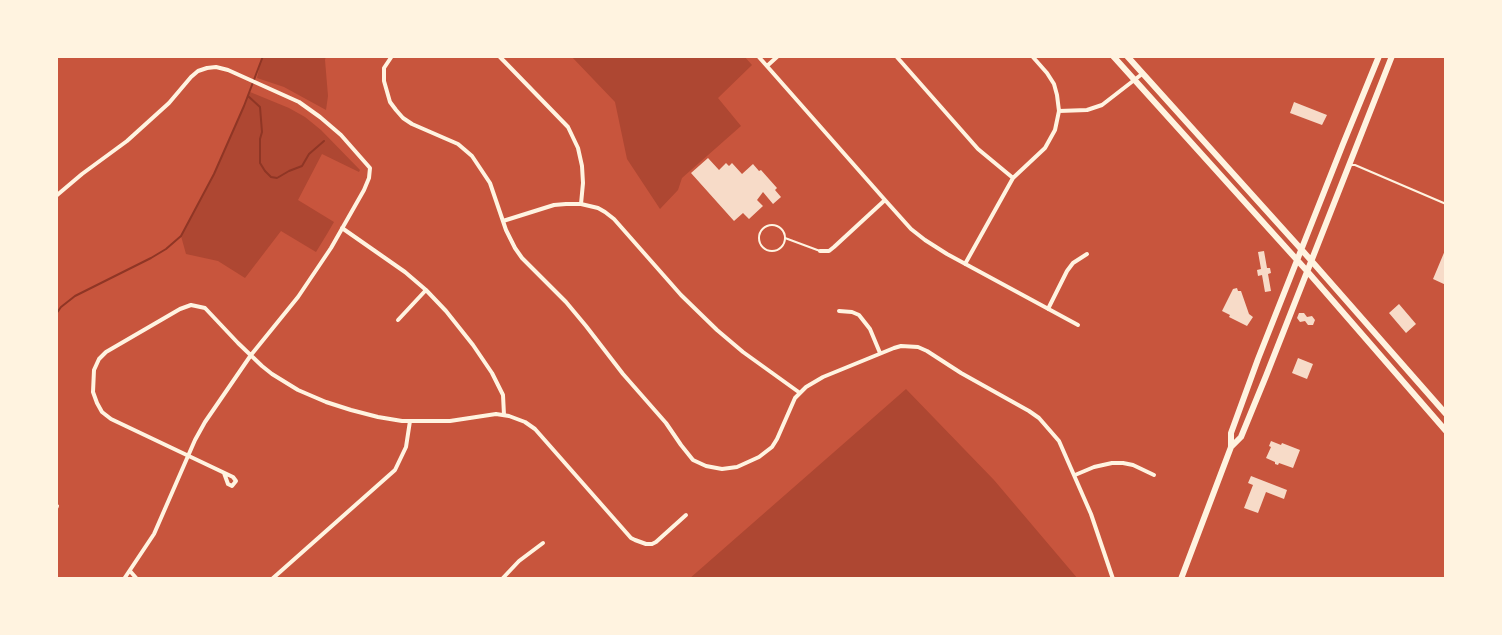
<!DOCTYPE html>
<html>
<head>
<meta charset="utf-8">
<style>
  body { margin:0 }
  #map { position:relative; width:1502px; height:635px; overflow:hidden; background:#c8553d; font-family:Jost,sans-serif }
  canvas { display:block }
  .frame { position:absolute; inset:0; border:58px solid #fff3e0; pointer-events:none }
</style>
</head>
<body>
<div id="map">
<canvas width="1502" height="635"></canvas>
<div class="frame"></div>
</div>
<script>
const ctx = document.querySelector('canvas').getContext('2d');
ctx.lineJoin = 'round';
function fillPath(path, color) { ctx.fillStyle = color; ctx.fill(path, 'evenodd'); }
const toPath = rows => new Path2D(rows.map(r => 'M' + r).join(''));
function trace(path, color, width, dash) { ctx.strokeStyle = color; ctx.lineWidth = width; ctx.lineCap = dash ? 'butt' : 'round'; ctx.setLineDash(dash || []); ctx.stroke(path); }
const green = toPath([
  [262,56,326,56,325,60,328,96,326,110,284,87,257,78],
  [571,56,744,56,752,65,718,98,741,126,682,178,678,190,660,209,627,159,615,102],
  [250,92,289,108,305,117,321,130,360,170,359,172,322,154,298,200,334,222,327,234,316,252,281,231,245,278,218,261,186,254,181,236,214,174],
  [906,389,994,480,1078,579,689,579]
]);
const stream = toPath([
  [248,96,260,107,262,132,260,139,260,163,265,171,271,177,277,178,289,171,302,166,309,154,324,141],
  [56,314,61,307,75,296,151,258,166,249,181,236,214,174,244,106,263,56]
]);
const building = toPath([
  [1294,102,1327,115,1322,125,1290,113],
  [708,158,719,170,726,163,729,166,732,163,742,174,753,164,759,171,761,170,777,188,775,190,781,197,773,204,763,192,757,200,763,206,749,219,743,213,734,221,691,173],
  [1446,248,1446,285,1433,279],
  [1264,251,1267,268,1270,268,1271,273,1268,274,1271,291,1265,292,1262,275,1258,276,1257,270,1261,269,1258,252],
  [1237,288,1238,291,1241,291,1249,314,1253,317,1247,326,1229,317,1230,315,1222,311,1233,289],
  [1399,304,1416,324,1406,333,1389,313],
  [1299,313,1304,313,1307,317,1312,316,1315,320,1313,325,1308,325,1305,321,1300,322,1297,318],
  [1298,358,1313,364,1307,379,1292,373],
  [1271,441,1281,445,1282,443,1300,450,1293,468,1279,463,1278,465,1275,464,1275,462,1266,458,1271,447,1269,446],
  [1251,476,1287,490,1284,499,1266,492,1258,513,1244,508,1253,485,1248,483]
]);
const service = toPath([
  [1352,165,1355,165,1446,204],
  '759 238a13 13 0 1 1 26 0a13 13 0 1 1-26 0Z',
  [785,238,820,251]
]);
const minor = toPath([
  [392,56,384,68,384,81,390,102,396,110,403,118,412,124,458,144,472,156,490,183,506,230,515,248,522,258,566,302,586,326,623,374,666,423,681,445,693,460,706,466,722,469,737,467,759,457,772,447,777,439,795,398,806,387,823,377,894,348,901,346,918,347,927,351,961,373,1029,411,1039,418,1059,441,1091,514,1113,579],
  [499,56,568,127,578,148,582,166,583,183,581,204],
  [758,56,885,200,911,229,925,240,947,254,1078,325],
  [896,56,978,149,1013,178],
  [767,66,778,56],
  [1059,111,1087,110,1102,105,1142,74],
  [56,196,82,174,127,141,169,103,191,77,198,71,207,68,216,67,228,70,299,102,320,117,341,135,370,168,369,178,364,190,331,248,298,297,251,355,205,422,195,440,154,534,124,579],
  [503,221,554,205,566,204,581,204,598,208,605,212,614,219,681,295,717,330,743,352,800,393],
  [342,228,405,272,426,290,446,311,473,345,492,373,503,395,504,415],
  [820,251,829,251,834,247,885,200],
  [965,264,1013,178,1045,148,1055,130,1059,111,1057,95,1054,84,1047,73,1032,56],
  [1048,309,1067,271,1073,263,1087,254],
  [839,311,852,312,859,315,870,329,880,353],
  [398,320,426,290],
  [224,473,228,484,232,486,236,481,233,477,111,419,102,412,97,403,93,392,94,370,99,359,106,352,180,309,191,305,205,308,238,343,262,366,272,374,298,390,326,402,351,410,378,417,402,421,450,421,496,414,509,416,525,422,535,429,631,538,635,540,646,544,652,544,656,542,686,515],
  [1075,475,1094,467,1112,463,1123,463,1133,465,1154,475],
  [56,508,57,506],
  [130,571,137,579],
  [272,579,395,470,406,447,410,421],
  [502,579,519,561,543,543]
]);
const primary = toPath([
  [1113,56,1307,271,1446,431],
  [1127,56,1301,249,1446,414],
  [1231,447,1241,437,1266,376,1392,56],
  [1181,579,1231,447,1231,433,1258,359,1343,144,1379,56]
]);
fillPath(green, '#ae4732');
trace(stream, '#8f3625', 2);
fillPath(building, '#f7dbc8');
trace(service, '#fff3e0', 2);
trace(minor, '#fff3e0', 4);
trace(primary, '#fff3e0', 6);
</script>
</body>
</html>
